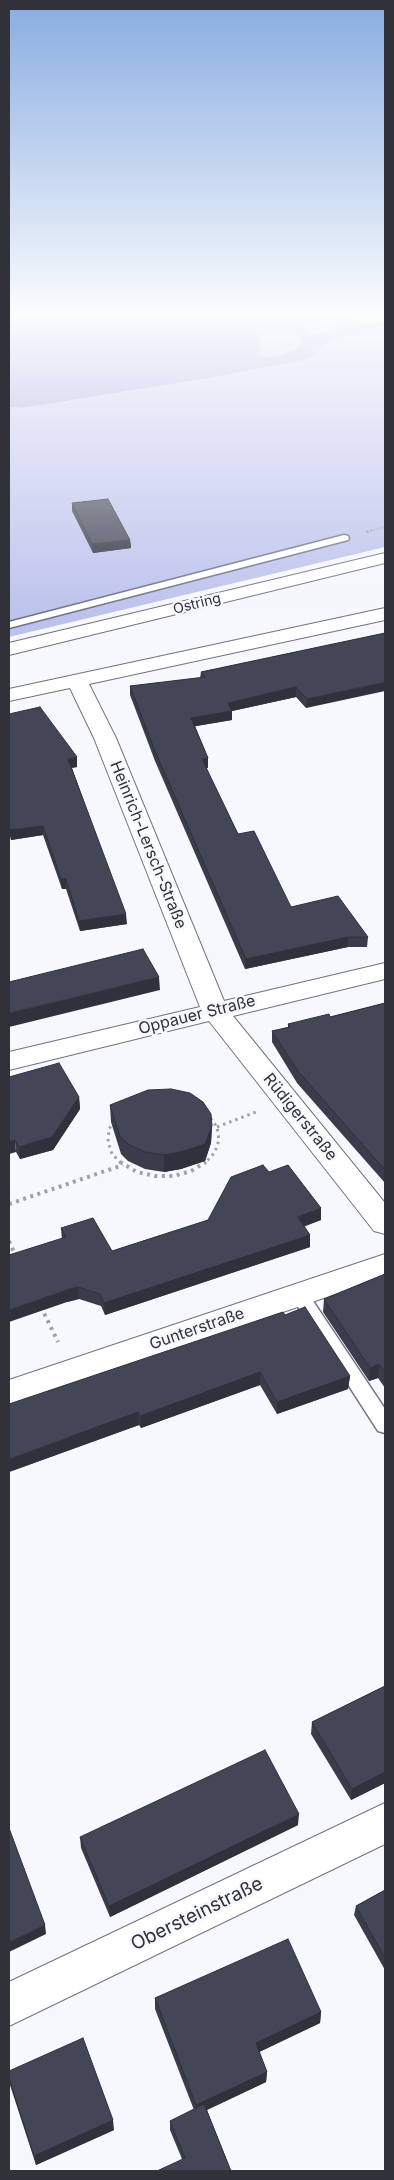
<!DOCTYPE html>
<html>
<head>
<meta charset="utf-8">
<style>
  body { margin:0 }
  #map { position:relative; width:394px; height:2180px; overflow:hidden; background:#f7f8fd; font-family:Inter,sans-serif }
  canvas { display:block }
  .frame { position:absolute; inset:0; border:10px solid #303139; pointer-events:none }
</style>
</head>
<body>
<div id="map">
<canvas width="394" height="2180"></canvas>
<div class="frame"></div>
</div>
<script>
const ctx = document.querySelector('canvas').getContext('2d');
ctx.lineJoin = 'round';
function fillPath(path, color) { ctx.fillStyle = color; ctx.fill(path, 'evenodd'); }
const toPath = rows => new Path2D(rows.map(r => 'M' + r).join(''));
function trace(path, color, width, dash) { ctx.strokeStyle = color; ctx.lineWidth = width; ctx.lineCap = dash ? 'butt' : 'round'; ctx.setLineDash(dash || []); ctx.stroke(path); }
function drawText(font, color, halo, rows, align = 'center') {
  ctx.font = font + ' Inter,sans-serif'; ctx.lineWidth = 5; ctx.setLineDash([]); ctx.textBaseline = 'middle'; ctx.strokeStyle = halo; ctx.fillStyle = color; for (const [text, x, y, turn = 0] of rows) {
    ctx.save(); ctx.translate(x, y); ctx.rotate((+turn || 0) * Math.PI / 180); ctx.textAlign = isNaN(turn) ? turn : align; if (halo) ctx.strokeText(text, 0, 0); ctx.fillText(text, 0, 0); ctx.restore();
  }
}
const green = toPath([
  [319,320,336,320,341,323,324,333,312,334,306,325],
  [385,326,385,547,9,637,9,407,23,408,210,378,308,359,331,340],
  [284,329,291,329,300,336,301,343,296,348,275,357,258,356,261,349,260,337,267,332]
]);
const water = toPath([
  [9,312,385,312,385,316,363,317,357,319,356,321,363,323,385,322,385,326,331,340,309,359,210,378,23,408,9,407],
  [319,320,336,320,341,323,324,333,312,334,306,325],
  [284,329,291,329,300,336,301,343,297,348,275,357,258,356,261,349,260,337,267,332]
]);
const pathFar3 = toPath([
  [368,532,385,527]
]);
const pathFar2 = toPath([
  [366,532,373,530]
]);
const pathFar1 = toPath([
  [217,1127,256,1112],
  [121,1163,112,1154,108,1142,109,1129,117,1117,129,1108,145,1102,163,1099,181,1101,197,1107,209,1116,217,1127,219,1140,215,1152,205,1163]
]);
const path = toPath([
  [120,1162,137,1172,155,1176,174,1176,191,1171,206,1162],
  [9,1204,123,1165],
  [9,1241,16,1257],
  [41,1307,58,1342]
]);
const lane = toPath([
  [344,535,348,536,349,538,348,540,9,628,9,622,344,535],
  [299,1287,305,1289,385,1409,385,1433,378,1431,293,1299,290,1294,293,1289,299,1287]
]);
const street = toPath([
  [385,608,385,620,89,684,116,738,224,1001,385,963,385,979,233,1016,385,1203,385,1234,374,1231,209,1021,9,1070,9,1052,200,1007,94,738,70,688,9,701,9,689,385,608],
  [385,1254,385,1277,9,1406,9,1380,385,1254],
  [385,1803,385,1844,9,2026,9,1982,385,1803]
]);
const secondary = toPath([
  [385,553,385,563,9,655,9,643,385,553]
]);
const wall = toPath([
  [72,503,130,540,131,548,93,553,72,511],
  [385,633,306,708,296,697,232,711,232,720,195,726,208,758,208,768,206,768,238,834,291,907,368,937,367,947,348,947,245,969,155,761,130,695,130,686,200,678,201,672],
  [9,714,77,767,72,768,127,924,80,931,66,889,62,889,43,835,11,840,9,833],
  [385,1003,385,1183,297,1083,272,1042,272,1031,288,1027,288,1024,330,1017],
  [9,1077,79,1097,80,1109,53,1150,20,1159,16,1152],
  [110,1105,212,1126,211,1143,205,1161,181,1169,164,1172,145,1169,128,1161,121,1154,111,1122],
  [269,1172,321,1220,304,1226,310,1235,310,1247,105,1315,101,1306,79,1299,67,1302,61,1228,112,1251,208,1220],
  [385,1274,385,1388,378,1378,369,1381,323,1312,324,1299],
  [285,1315,350,1376,348,1389,277,1414,260,1385,141,1428,139,1425,9,1472],
  [385,1686,385,1783,351,1800,311,1734,312,1722],
  [298,1825,110,1917,81,1848,80,1837],
  [385,1890,385,1970,354,1915,356,1906],
  [155,1998,321,2012,320,2023,259,2052,267,2072,266,2082,207,2110,231,2171,182,2159,170,2130,170,2121,194,2110,155,2009],
  [9,2071,114,2130,36,2165,9,2082]
]);
const shadedWall = toPath([
  [130,540,131,548,93,553,92,544],
  [385,682,385,691,306,708,307,699],
  [296,687,296,697,232,711,232,720,191,727,191,718,228,703],
  [77,757,77,767,69,768,68,759],
  [208,758,208,768,202,769,202,759],
  [43,826,43,835,11,840,10,830],
  [61,879,66,879,66,889,62,889],
  [126,914,127,924,80,931,79,921],
  [348,937,348,947,245,969,246,959],
  [159,977,160,990,9,1027,9,1013],
  [79,1097,80,1109,53,1150,20,1159,19,1147],
  [212,1126,211,1143,205,1161,181,1169,164,1172,164,1155],
  [15,1140,16,1152,9,1154,9,1141],
  [321,1208,321,1220,298,1229,298,1217],
  [310,1235,310,1247,105,1315,104,1303],
  [78,1287,79,1299,67,1302,9,1322,9,1310,66,1290],
  [379,1364,378,1378,369,1381,370,1368],
  [260,1372,260,1385,141,1428,140,1416],
  [350,1376,348,1389,277,1414,277,1402],
  [138,1412,139,1425,9,1472,9,1459],
  [385,1772,385,1783,351,1800,352,1789],
  [299,1814,298,1825,110,1917,109,1906],
  [45,1925,46,1934,9,1952,9,1942],
  [321,2012,320,2023,255,2054,256,2043],
  [267,2072,266,2082,196,2115,196,2105],
  [113,2120,114,2130,36,2165,34,2156]
]);
const building = toPath([
  [108,499,130,540,92,544,72,503,108,499],
  [385,633,385,682,307,699,296,687,228,703,232,711,191,718,208,758,202,759,238,834,254,831,291,907,338,896,368,937,348,937,246,959,155,751,130,686,205,677,201,672,385,633],
  [40,707,77,757,68,759,126,914,79,921,66,879,61,879,43,826,10,830,9,826,9,714,40,707],
  [143,949,159,977,9,1013,9,982,143,949],
  [385,1003,385,1170,298,1071,272,1031,290,1027,288,1024,329,1014,330,1017,385,1003],
  [59,1063,79,1097,52,1137,19,1147,15,1140,9,1141,9,1077,59,1063],
  [171,1089,190,1093,203,1102,211,1114,212,1126,205,1144,181,1152,164,1155,145,1152,128,1144,120,1137,110,1105,148,1090,171,1089],
  [263,1165,269,1172,288,1165,321,1208,298,1217,310,1235,104,1303,100,1294,78,1287,66,1290,9,1310,9,1255,66,1237,61,1228,93,1218,112,1251,208,1220,231,1177,263,1165],
  [385,1274,385,1372,379,1364,370,1368,324,1299,385,1274],
  [305,1307,350,1376,277,1402,260,1372,140,1416,138,1412,9,1459,9,1404,283,1312,285,1315,305,1307],
  [385,1686,385,1772,352,1789,312,1722,385,1686],
  [265,1750,299,1814,109,1906,80,1837,265,1750],
  [9,1828,45,1925,9,1942,9,1828],
  [385,1890,385,1958,356,1906,385,1890],
  [288,1939,321,2012,256,2043,267,2072,196,2105,155,1998,288,1939],
  [83,2038,113,2120,34,2156,9,2078,9,2071,83,2038],
  [204,2104,231,2171,157,2171,185,2158,170,2121,204,2104]
]);
const farStreetnames = [
  ["Ostring",197,604,-14]
];
const streetNames = [
  ["Heinrich-Lersch-Straße",148,845,68],
  ["Oppauer Straße",197,1015,-14],
  ["Rüdigerstraße",300,1117,51],
  ["Gunterstraße",197,1329,-19]
];
const nearStreetnames = [
  ["Obersteinstraße",197,1914,-26]
];
fillPath(green, '#bdc2ec');
fillPath(water, '#989fd7');
trace(lane, '#707386', 3);
trace(street, '#707386', 2);
trace(secondary, '#707386', 2);
trace(pathFar3, '#a1a2a8', 2, [1, 2]);
trace(pathFar2, '#a1a2a8', 2.5, [2, 2.5]);
trace(pathFar1, '#a1a2a8', 3, [2.5, 4]);
trace(path, '#a1a2a8', 4, [3, 4.5]);
fillPath(lane, '#fff');
fillPath(street, '#fff');
fillPath(secondary, '#fff');
fillPath(wall, '#3a3c4b');
fillPath(shadedWall, '#2f313d');
fillPath(building, '#434657');
trace(building, '#2f313d', 1);
const sky = ctx.createLinearGradient(0, 0, 0, 617);
sky.addColorStop(0, '#88ace1');
sky.addColorStop(0.51, '#fbfcfe');
sky.addColorStop(1, '#fbfcfe00');
ctx.fillStyle = sky;
ctx.fillRect(0, 0, 394, 617);
drawText('14px', '#303139', '#f7f8fd', farStreetnames);
drawText('16px', '#303139', '#f7f8fd', streetNames);
drawText('19px', '#303139', '#f7f8fd', nearStreetnames);
</script>
</body>
</html>
